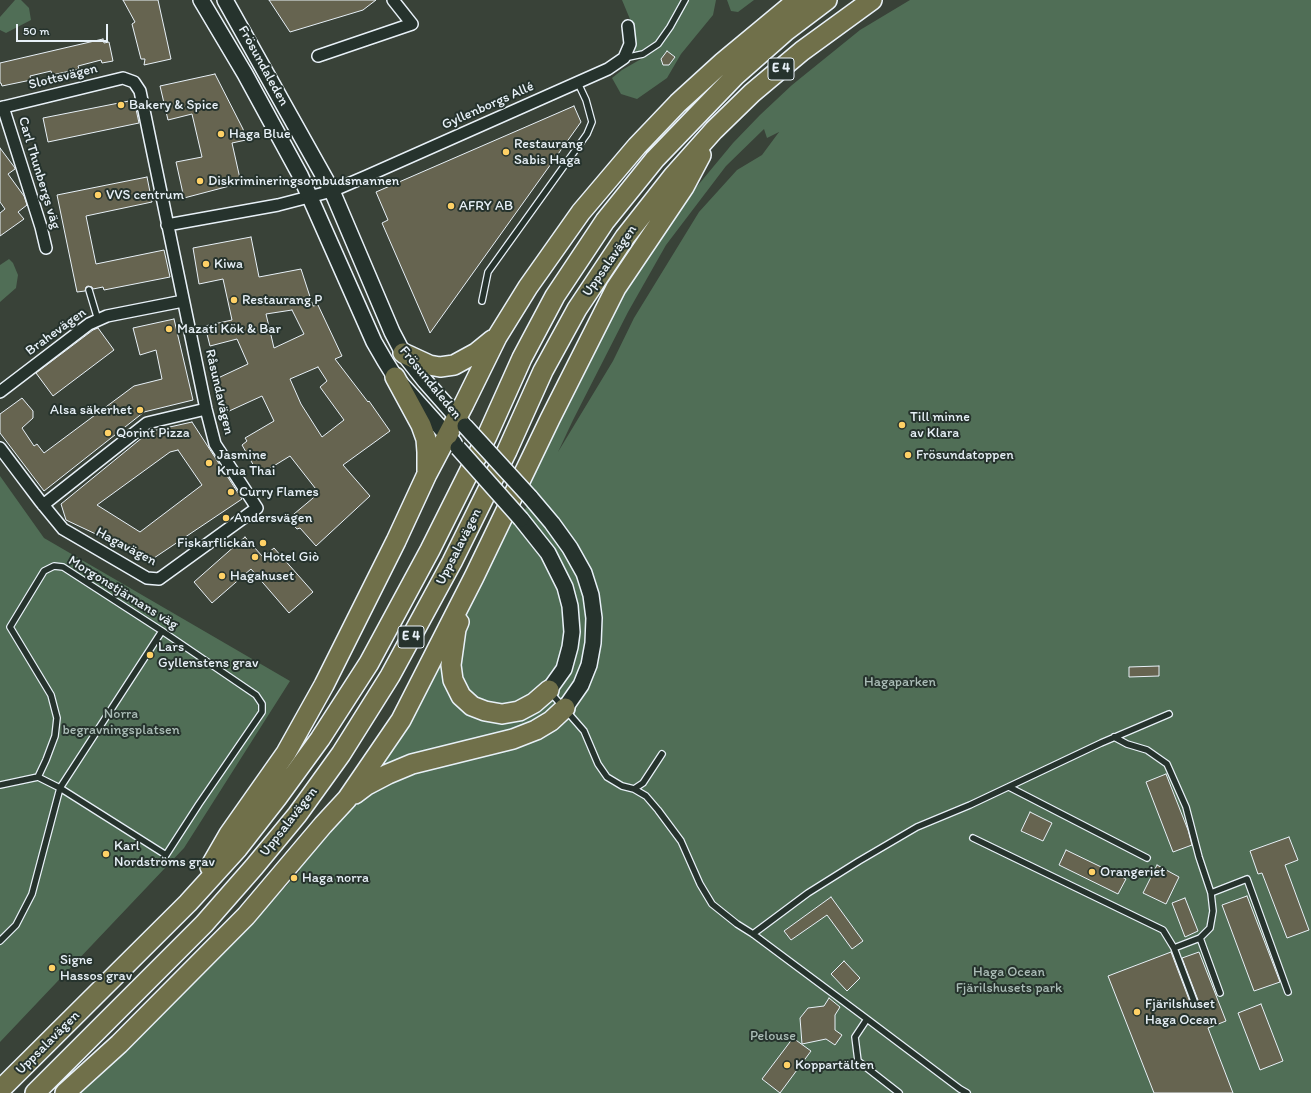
<!DOCTYPE html>
<html>
<head>
<meta charset="utf-8">
<style>
  body { margin:0 }
  #map { position:relative; width:1311px; height:1093px; overflow:hidden; background:#394238; font-family:Itim,sans-serif }
  canvas { display:block }
  .scale { position:absolute; left:16px; top:24px; width:92px; height:18px; box-sizing:border-box; border:2px solid #e8f1f8; border-top:0; padding-left:5px; font-size:12px; line-height:14px; white-space:nowrap; color:#e8f1f8; -webkit-text-stroke:3px #26332d; paint-order:stroke }
</style>
</head>
<body>
<div id="map">
<canvas width="1311" height="1093"></canvas>
<div class="scale">50 m</div>
</div>
<script>
const ctx = document.querySelector('canvas').getContext('2d');
ctx.lineJoin = 'round';
function fillPath(path, color) { ctx.fillStyle = color; ctx.fill(path, 'evenodd'); }
const toPath = rows => new Path2D(rows.map(r => 'M' + r).join(''));
function trace(path, color, width, dash) { ctx.strokeStyle = color; ctx.lineWidth = width; ctx.lineCap = dash ? 'butt' : 'round'; ctx.setLineDash(dash || []); ctx.stroke(path); }
function drawText(font, color, halo, rows, align = 'center') {
  ctx.font = font + ' Itim,sans-serif'; ctx.lineWidth = 4; ctx.setLineDash([]); ctx.textBaseline = 'middle'; ctx.strokeStyle = halo; ctx.fillStyle = color; for (const [text, x, y, turn = 0] of rows) {
    ctx.save(); ctx.translate(x, y); ctx.rotate((+turn || 0) * Math.PI / 180); ctx.textAlign = isNaN(turn) ? turn : align; if (halo) ctx.strokeText(text, 0, 0); ctx.fillText(text, 0, 0); ctx.restore();
  }
}
const green = toPath([
  [15,0,21,0,29,8,31,20,6,33,0,30,0,17],
  [622,0,716,0,713,15,681,54,667,78,637,99,621,94,612,78,622,70,641,59,634,49,632,24],
  [727,0,754,0,738,12,731,11],
  [910,0,1311,0,1311,1093,80,1093,132,1044,242,934,300,871,297,868,337,819,511,519,516,525,535,493,528,484,620,297,649,253,694,190,733,143,760,115,792,85,860,30],
  [764,129,767,138,779,132,762,155,737,170,699,212,634,318,613,361,558,452,573,420,628,312,666,245,726,166],
  [9,259,13,263,18,275,16,288,0,302,0,265],
  [0,476,44,538,290,681,184,848,0,1042]
]);
const building = toPath([
  [123,0,158,0,171,59,144,65,145,59,141,59,132,24,135,22,123,0],
  [269,0,376,0,363,10,290,32,269,0],
  [103,39,104,43,109,42,113,61,102,63,101,60,78,66,79,69,52,75,51,71,30,76,31,80,2,86,1,83,0,83,0,63,103,39],
  [667,51,675,57,669,65,663,65,661,59,667,51],
  [215,74,243,129,246,140,232,143,241,183,184,198,176,162,202,157,192,114,168,120,160,86,215,74],
  [134,100,139,123,48,142,43,118,134,100],
  [574,106,581,122,430,333,382,223,388,220,376,192,574,106],
  [0,148,15,168,15,169,8,174,24,196,27,205,18,212,24,219,0,236,0,213,5,209,0,202,0,148],
  [147,177,152,202,86,216,96,264,164,250,170,277,104,290,103,287,93,289,92,287,88,286,86,287,85,291,77,292,57,195,147,177],
  [251,237,259,277,301,269,313,306,318,305,342,356,335,359,368,402,369,401,390,431,343,465,370,496,316,546,300,528,297,529,288,519,319,493,290,456,259,475,242,445,247,441,245,438,274,421,262,396,227,412,223,401,218,378,248,364,237,339,210,346,205,326,232,320,223,279,199,284,193,248,251,237],
  [292,310,304,334,274,348,266,314,292,310],
  [318,367,327,381,320,387,344,420,322,437,301,404,290,379,318,367],
  [174,319,193,400,144,412,44,491,0,433,0,414,22,398,33,411,33,418,22,428,34,446,37,444,44,453,134,386,162,379,156,350,140,355,133,328,174,319],
  [98,328,114,350,53,396,36,373,93,330,98,328],
  [192,422,242,499,151,560,66,520,61,504,143,437,152,431,192,422],
  [178,450,202,485,140,532,97,505,170,452,178,450],
  [245,537,263,557,274,548,313,592,289,613,251,569,212,603,194,582,245,537],
  [1159,666,1159,676,1129,677,1129,667,1159,666],
  [1166,774,1188,830,1192,845,1173,852,1146,782,1166,774],
  [1030,812,1052,823,1043,841,1021,831,1030,812],
  [1289,837,1298,860,1285,865,1309,930,1287,938,1262,873,1258,874,1250,851,1289,837],
  [1066,850,1126,879,1118,894,1059,865,1066,850],
  [1157,865,1179,877,1166,904,1143,893,1157,865],
  [1247,896,1280,982,1254,991,1222,905,1247,896],
  [831,897,863,941,852,949,827,915,791,940,784,931,831,897],
  [1185,898,1198,931,1185,937,1172,903,1185,898],
  [1171,952,1190,1002,1194,1005,1197,1003,1198,1000,1182,958,1199,952,1226,1021,1208,1028,1233,1093,1154,1093,1108,976,1171,952],
  [844,961,860,978,847,991,831,974,844,961],
  [829,998,840,1007,835,1015,835,1030,842,1035,835,1045,826,1039,802,1044,800,1018,808,1008,824,1006,829,998],
  [1261,1004,1283,1061,1260,1070,1238,1013,1261,1004],
  [793,1038,811,1051,780,1093,762,1079,793,1038]
]);
const service = toPath([
  [624,58,643,54,658,44,670,27,685,0],
  [89,290,98,320],
  [482,301,488,272,587,134,592,122,586,100,578,83],
  [550,692,584,731,598,764,607,777,622,786,634,789,646,796,658,810,681,841,700,884,712,904,737,924,753,934,867,1019,960,1089,967,1093],
  [1114,737,1127,744,1147,750,1167,764,1186,807,1199,857,1211,893,1213,911,1210,928,1200,938,1174,948,1194,1001],
  [0,785,38,777,60,788,166,855,199,804,262,712,262,704,256,695,162,631,63,567,54,566,44,571,10,627,51,695,57,718,55,736,46,760,38,777],
  [1009,787,1147,858],
  [634,789,643,783,662,754],
  [973,838,1163,930,1174,948],
  [1211,893,1247,879,1288,992],
  [753,934,808,893,859,861,917,827,970,805,1101,743,1169,714],
  [1200,938,1220,993],
  [0,941,16,925,32,894,60,788,162,631],
  [867,1019,855,1037,858,1061,899,1093]
]);
const minor = toPath([
  [318,56,412,24,393,0],
  [3,107,41,227,46,248],
  [0,108,123,78,134,82,140,91,206,409,215,444,257,508,159,579,147,578,63,529,40,501,0,448],
  [167,225,278,205,332,191,367,176,608,69,624,58,630,44,628,26],
  [0,392,89,324,107,316,183,301],
  [43,505,147,423,206,409]
]);
const secondary = toPath([
  [201,0,245,74,300,175,374,342,385,361,395,377,454,443],
  [225,0,332,191,392,332,403,353,425,381,463,424],
  [530,497,552,523,570,548,584,573,591,595,594,618,593,643,589,665,581,685,565,708],
  [521,519,548,553,565,587,570,606,572,632,570,647,564,669,549,690]
]);
const motorway = toPath([
  [403,353,429,365,440,367,454,365,476,353,492,340],
  [395,377,421,425,426,439,427,452,427,471],
  [459,622,456,629,451,665,453,680,461,696,472,706,485,711,502,714,519,711,534,703,549,690],
  [355,794,367,785,388,774,412,764,513,739,536,730,551,721,565,708],
  [210,867,229,834,286,753,324,685,396,541,427,474,464,404,497,337,528,287,581,212,637,146,678,103,723,62,788,8,804,0],
  [0,1090,188,903,238,848,277,798,320,739,369,663,430,550,487,436,522,358,555,296,605,221,655,159,735,76,786,31,827,0],
  [35,1093,204,924,254,867,297,815,341,754,390,676,452,562,507,451,543,371,577,309,625,237,673,176,714,130,752,93,802,51,872,0],
  [65,1093,119,1044,246,916,323,825,347,799,401,720,474,577,550,419,616,288,684,187,701,155]
]);
const secondaryBridge = toPath([
  [465,426,530,497],
  [458,448,521,519]
]);
const markers = [
  [121,105,4,"#ffd166"],
  [221,134,4,"#ffd166"],
  [506,152,4,"#ffd166"],
  [200,181,4,"#ffd166"],
  [98,195,4,"#ffd166"],
  [451,206,4,"#ffd166"],
  [206,264,4,"#ffd166"],
  [234,300,4,"#ffd166"],
  [169,329,4,"#ffd166"],
  [140,410,4,"#ffd166"],
  [902,425,4,"#ffd166"],
  [108,433,4,"#ffd166"],
  [908,455,4,"#ffd166"],
  [209,463,4,"#ffd166"],
  [231,492,4,"#ffd166"],
  [226,518,4,"#ffd166"],
  [263,543,4,"#ffd166"],
  [255,557,4,"#ffd166"],
  [222,576,4,"#ffd166"],
  [150,655,4,"#ffd166"],
  [106,854,4,"#ffd166"],
  [1092,872,4,"#ffd166"],
  [294,878,4,"#ffd166"],
  [52,968,4,"#ffd166"],
  [1137,1012,4,"#ffd166"],
  [787,1065,4,"#ffd166"]
];
const shields = [
  [781,69,26],
  [411,637,26]
];
const shieldNames = [
  ["E 4",781,69],
  ["E 4",411,637]
];
const streetNames = [
  ["Frösundaleden",263,66,61],
  ["Slottsvägen",63,77,-14],
  ["Gyllenborgs Allé",488,106,-24],
  ["Carl Thunbergs väg",39,173,73],
  ["Uppsalavägen",610,261,-55],
  ["Brahevägen",56,332,-36],
  ["Frösundaleden",430,383,51],
  ["Råsundavägen",219,392,77],
  ["Hagavägen",126,547,28],
  ["Uppsalavägen",459,547,-63],
  ["Morgonstjärnans väg",123,593,32],
  ["Uppsalavägen",289,822,-52],
  ["Uppsalavägen",48,1043,-45]
];
const poiNames = [
  ["Bakery & Spice",129,105],
  ["Haga Blue",229,134],
  ["Restaurang",514,144],
  ["Sabis Haga",514,160],
  ["Diskrimineringsombudsmannen",208,181],
  ["VVS centrum",106,195],
  ["AFRY AB",459,206],
  ["Kiwa",214,264],
  ["Restaurang P",242,300],
  ["Mazati Kök & Bar",177,329],
  ["Alsa säkerhet",132,410,"right"],
  ["Till minne",910,417],
  ["av Klara",910,433],
  ["Qorint Pizza",116,433],
  ["Jasmine",217,455],
  ["Krua Thai",217,471],
  ["Frösundatoppen",916,455],
  ["Curry Flames",239,492],
  ["Andersvägen",234,518],
  ["Fiskarflickan",255,543,"right"],
  ["Hotel Giò",263,557],
  ["Hagahuset",230,576],
  ["Lars",158,647],
  ["Gyllenstens grav",158,663],
  ["Karl",114,846],
  ["Nordströms grav",114,862],
  ["Orangeriet",1100,872],
  ["Haga norra",302,878],
  ["Signe",60,960],
  ["Hassos grav",60,976],
  ["Fjärilshuset",1145,1004],
  ["Haga Ocean",1145,1020],
  ["Koppartälten",795,1065]
];
const parkNames = [
  ["Hagaparken",900,682],
  ["Norra",121,714],
  ["begravningsplatsen",121,730],
  ["Haga Ocean",1009,972],
  ["Fjärilshusets park",1009,988],
  ["Pelouse",773,1036]
];
fillPath(green, '#506e56');
fillPath(building, '#666450');
trace(building, '#e8f1f8', 1);
trace(service, '#e8f1f8', 8);
trace(minor, '#e8f1f8', 14);
trace(secondary, '#e8f1f8', 18);
trace(motorway, '#e8f1f8', 22);
trace(service, '#26332d', 5.5);
trace(minor, '#26332d', 11);
trace(secondary, '#26332d', 15);
trace(motorway, '#70704a', 19);
trace(secondaryBridge, '#e8f1f8', 18, []);
trace(secondaryBridge, '#26332d', 15);
for (const [x, y, r, color] of markers) { const dot = new Path2D(); dot.arc(x, y, r, 0, 2 * Math.PI); ctx.fillStyle = color; ctx.fill(dot); trace(dot, '#26332d', 1.5); }
for (const [x, y, w] of shields) { const box = new Path2D(); box.roundRect(x - w / 2, y - 11, w, 22, 3); ctx.fillStyle = '#26332d'; ctx.fill(box); trace(box, '#e8f1f8', 1); }
drawText('bold 13px', '#e8f1f8', null, shieldNames);
drawText('14px', '#e8f1f8', '#26332d', streetNames);
drawText('14px', '#e8f1f8', '#26332d', poiNames, 'left');
drawText('14px', '#abbdb7', '#26332d', parkNames);
</script>
</body>
</html>
